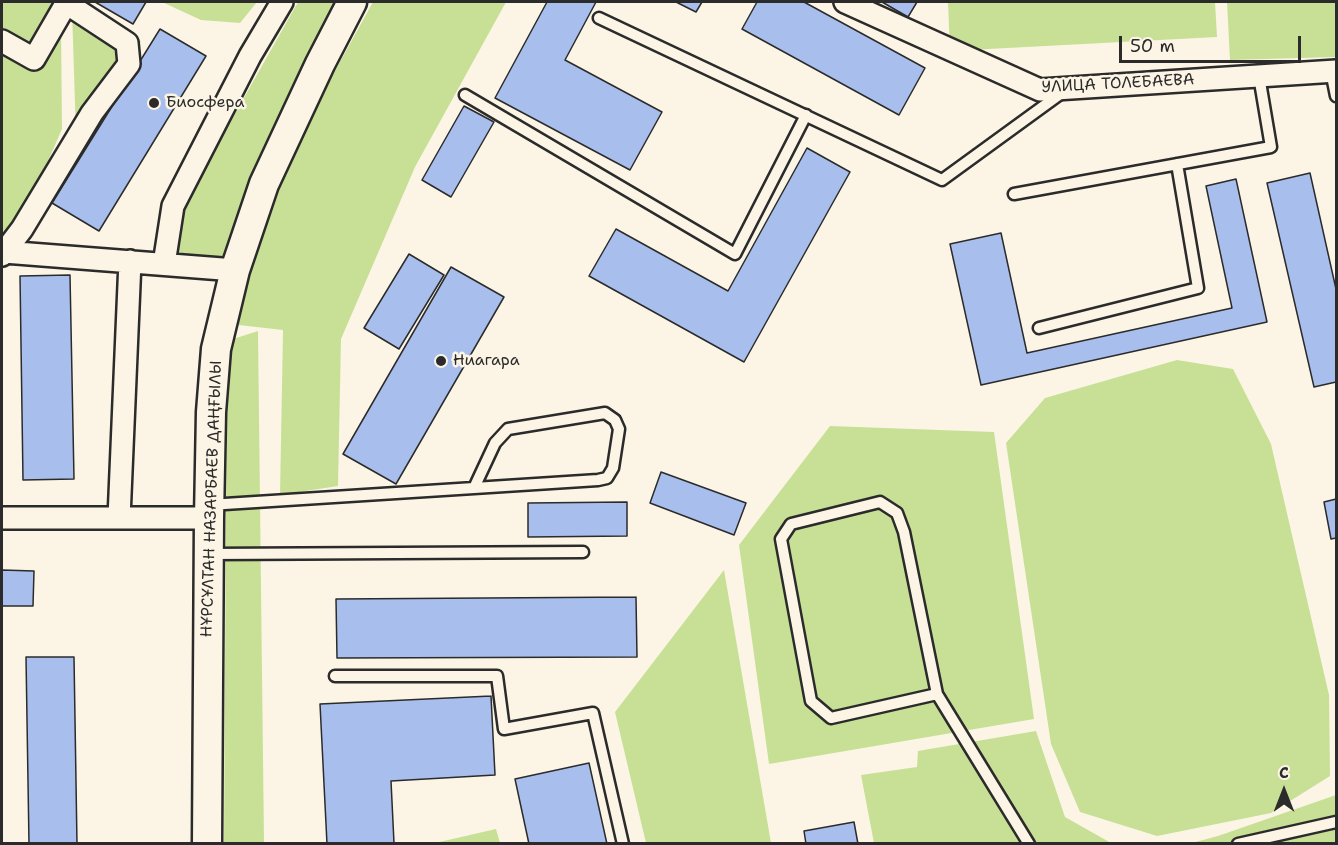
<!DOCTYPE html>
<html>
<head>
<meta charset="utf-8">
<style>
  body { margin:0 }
  #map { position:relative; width:1338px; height:845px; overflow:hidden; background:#fcf5e5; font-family:"Shantell Sans",sans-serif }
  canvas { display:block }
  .frame { position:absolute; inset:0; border:3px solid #2b2b2b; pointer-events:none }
  .north { position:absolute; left:1254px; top:761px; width:60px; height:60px; -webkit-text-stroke:4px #fcf5e5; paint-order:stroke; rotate:0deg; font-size:16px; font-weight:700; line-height:24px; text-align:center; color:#2b2b2b }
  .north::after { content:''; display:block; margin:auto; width:21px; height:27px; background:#2b2b2b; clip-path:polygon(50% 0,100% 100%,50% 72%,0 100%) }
  .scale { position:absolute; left:1119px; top:36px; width:182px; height:27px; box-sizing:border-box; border:3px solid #2b2b2b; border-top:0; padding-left:8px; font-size:18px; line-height:21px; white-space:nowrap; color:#2b2b2b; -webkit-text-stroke:4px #fcf5e5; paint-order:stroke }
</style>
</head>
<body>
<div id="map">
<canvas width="1338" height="845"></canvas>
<div class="frame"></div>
<div class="north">С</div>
<div class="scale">50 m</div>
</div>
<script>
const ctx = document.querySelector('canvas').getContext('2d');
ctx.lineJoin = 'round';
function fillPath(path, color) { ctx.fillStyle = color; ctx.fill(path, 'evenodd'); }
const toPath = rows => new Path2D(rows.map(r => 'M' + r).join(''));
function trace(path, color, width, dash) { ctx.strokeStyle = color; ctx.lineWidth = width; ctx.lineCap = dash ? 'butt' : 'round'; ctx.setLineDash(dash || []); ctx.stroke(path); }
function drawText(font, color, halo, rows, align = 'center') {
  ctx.font = font + ' "Shantell Sans",sans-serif'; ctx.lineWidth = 5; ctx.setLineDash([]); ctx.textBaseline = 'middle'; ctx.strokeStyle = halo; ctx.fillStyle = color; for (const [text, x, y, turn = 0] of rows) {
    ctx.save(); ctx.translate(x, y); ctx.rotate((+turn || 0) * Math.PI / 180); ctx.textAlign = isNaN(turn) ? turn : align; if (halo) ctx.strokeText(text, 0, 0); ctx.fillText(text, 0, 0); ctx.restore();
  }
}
const green = toPath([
  [2,2,62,2,32,54,2,36],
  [162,2,257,2,240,23,201,20],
  [298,2,344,2,231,263,171,255,180,211],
  [373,2,506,2,415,167,341,339,338,486,280,495,283,330,230,324,273,183],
  [948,2,1215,2,1217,37,950,51],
  [1227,2,1336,2,1336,57,1230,60],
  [72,10,141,41,76,135],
  [61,26,62,129,13,242,2,257,2,48,37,68],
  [258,331,264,843,224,844,227,341],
  [1177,360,1233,369,1271,444,1329,695,1330,776,1271,813,1157,836,1080,812,1051,744,1006,443,1045,398],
  [830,426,994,432,1034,719,769,764,739,545],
  [724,570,771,843,646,843,615,712],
  [1036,731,1065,817,1111,843,874,843,861,775,917,767,918,751],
  [1336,795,1336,843,1188,844,1218,836],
  [496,829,500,843,435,843]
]);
const building = toPath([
  [95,2,146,2,133,24,95,2],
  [547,2,596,2,565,60,662,112,630,170,495,98,547,2],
  [676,2,702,2,696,12,676,2],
  [757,2,804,2,925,68,899,115,742,29,757,2],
  [882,2,917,2,908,17,882,2],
  [160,29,206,56,99,231,52,203,160,29],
  [464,106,494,122,451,197,422,180,464,106],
  [807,148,850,172,744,362,589,276,616,229,728,291,807,148],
  [1310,173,1336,289,1336,382,1314,387,1267,183,1310,173],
  [1236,179,1267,322,981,385,950,244,1001,233,1027,353,1232,308,1206,186,1236,179],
  [409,254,444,275,399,349,364,328,409,254],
  [451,267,504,297,396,484,343,454,451,267],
  [70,275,74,479,23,480,20,276,70,275],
  [661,472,746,503,734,535,650,503,661,472],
  [1336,499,1336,538,1331,539,1324,502,1336,499],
  [627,502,627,536,528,537,528,503,627,502],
  [2,570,34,571,33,606,2,606,2,570],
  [636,597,637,657,337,658,336,599,636,597],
  [26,657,74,657,77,844,29,844,26,657],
  [491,696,495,775,391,781,394,843,327,844,320,704,491,696],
  [589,763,607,844,529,844,515,779,589,763],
  [854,822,858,844,806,844,804,831,854,822]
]);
const lane = toPath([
  [599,18,942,180,1063,92],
  [1331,71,1336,96],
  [465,95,735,254,806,115],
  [1014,194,1271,147,1259,76],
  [1039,328,1198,288,1177,164],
  [209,505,474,488,598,480,607,478,613,468,619,429,615,420,605,413,508,429,495,443,474,488],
  [209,554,583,552],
  [335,676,497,676,504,729,593,713,623,844],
  [937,694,831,718,811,701,781,539,791,524,880,502,897,513,904,532,937,694,1029,844],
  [1238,844,1336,822]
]);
const street = toPath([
  [845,2,1040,90,1336,71],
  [2,41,34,59,67,2],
  [4,252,235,270],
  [2,255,22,229,92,113,129,64,127,43,66,3],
  [164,264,173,206,250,56,282,2],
  [2,518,209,518],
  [119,518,130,261]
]);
const secondary = toPath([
  [207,844,209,518,211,412,216,349,235,270,264,184,320,64,352,2]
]);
const markers = [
  [154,103,6,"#2b2b2b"],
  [441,361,6,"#2b2b2b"]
];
const streetNames = [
  ["УЛИЦА ТОЛЕБАЕВА",1118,84,-3],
  ["НҰРСҰЛТАН НАЗАРБАЕВ ДАҢҒЫЛЫ",212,499,-88]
];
const poiNames = [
  ["Биосфера",166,103],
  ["Ниагара",453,361]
];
fillPath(green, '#c7e096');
fillPath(building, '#a8beec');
trace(building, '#2b2b2b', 1.5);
trace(lane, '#2b2b2b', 15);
trace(street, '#2b2b2b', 26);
trace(secondary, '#2b2b2b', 33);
trace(lane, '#fcf5e5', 10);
trace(street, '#fcf5e5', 21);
trace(secondary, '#fcf5e5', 28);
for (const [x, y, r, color] of markers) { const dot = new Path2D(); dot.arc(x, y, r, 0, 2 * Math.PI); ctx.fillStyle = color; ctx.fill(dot); trace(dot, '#fcf5e5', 2); }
drawText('16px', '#2b2b2b', '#fcf5e5', streetNames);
drawText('16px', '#2b2b2b', '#fcf5e5', poiNames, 'left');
</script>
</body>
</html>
